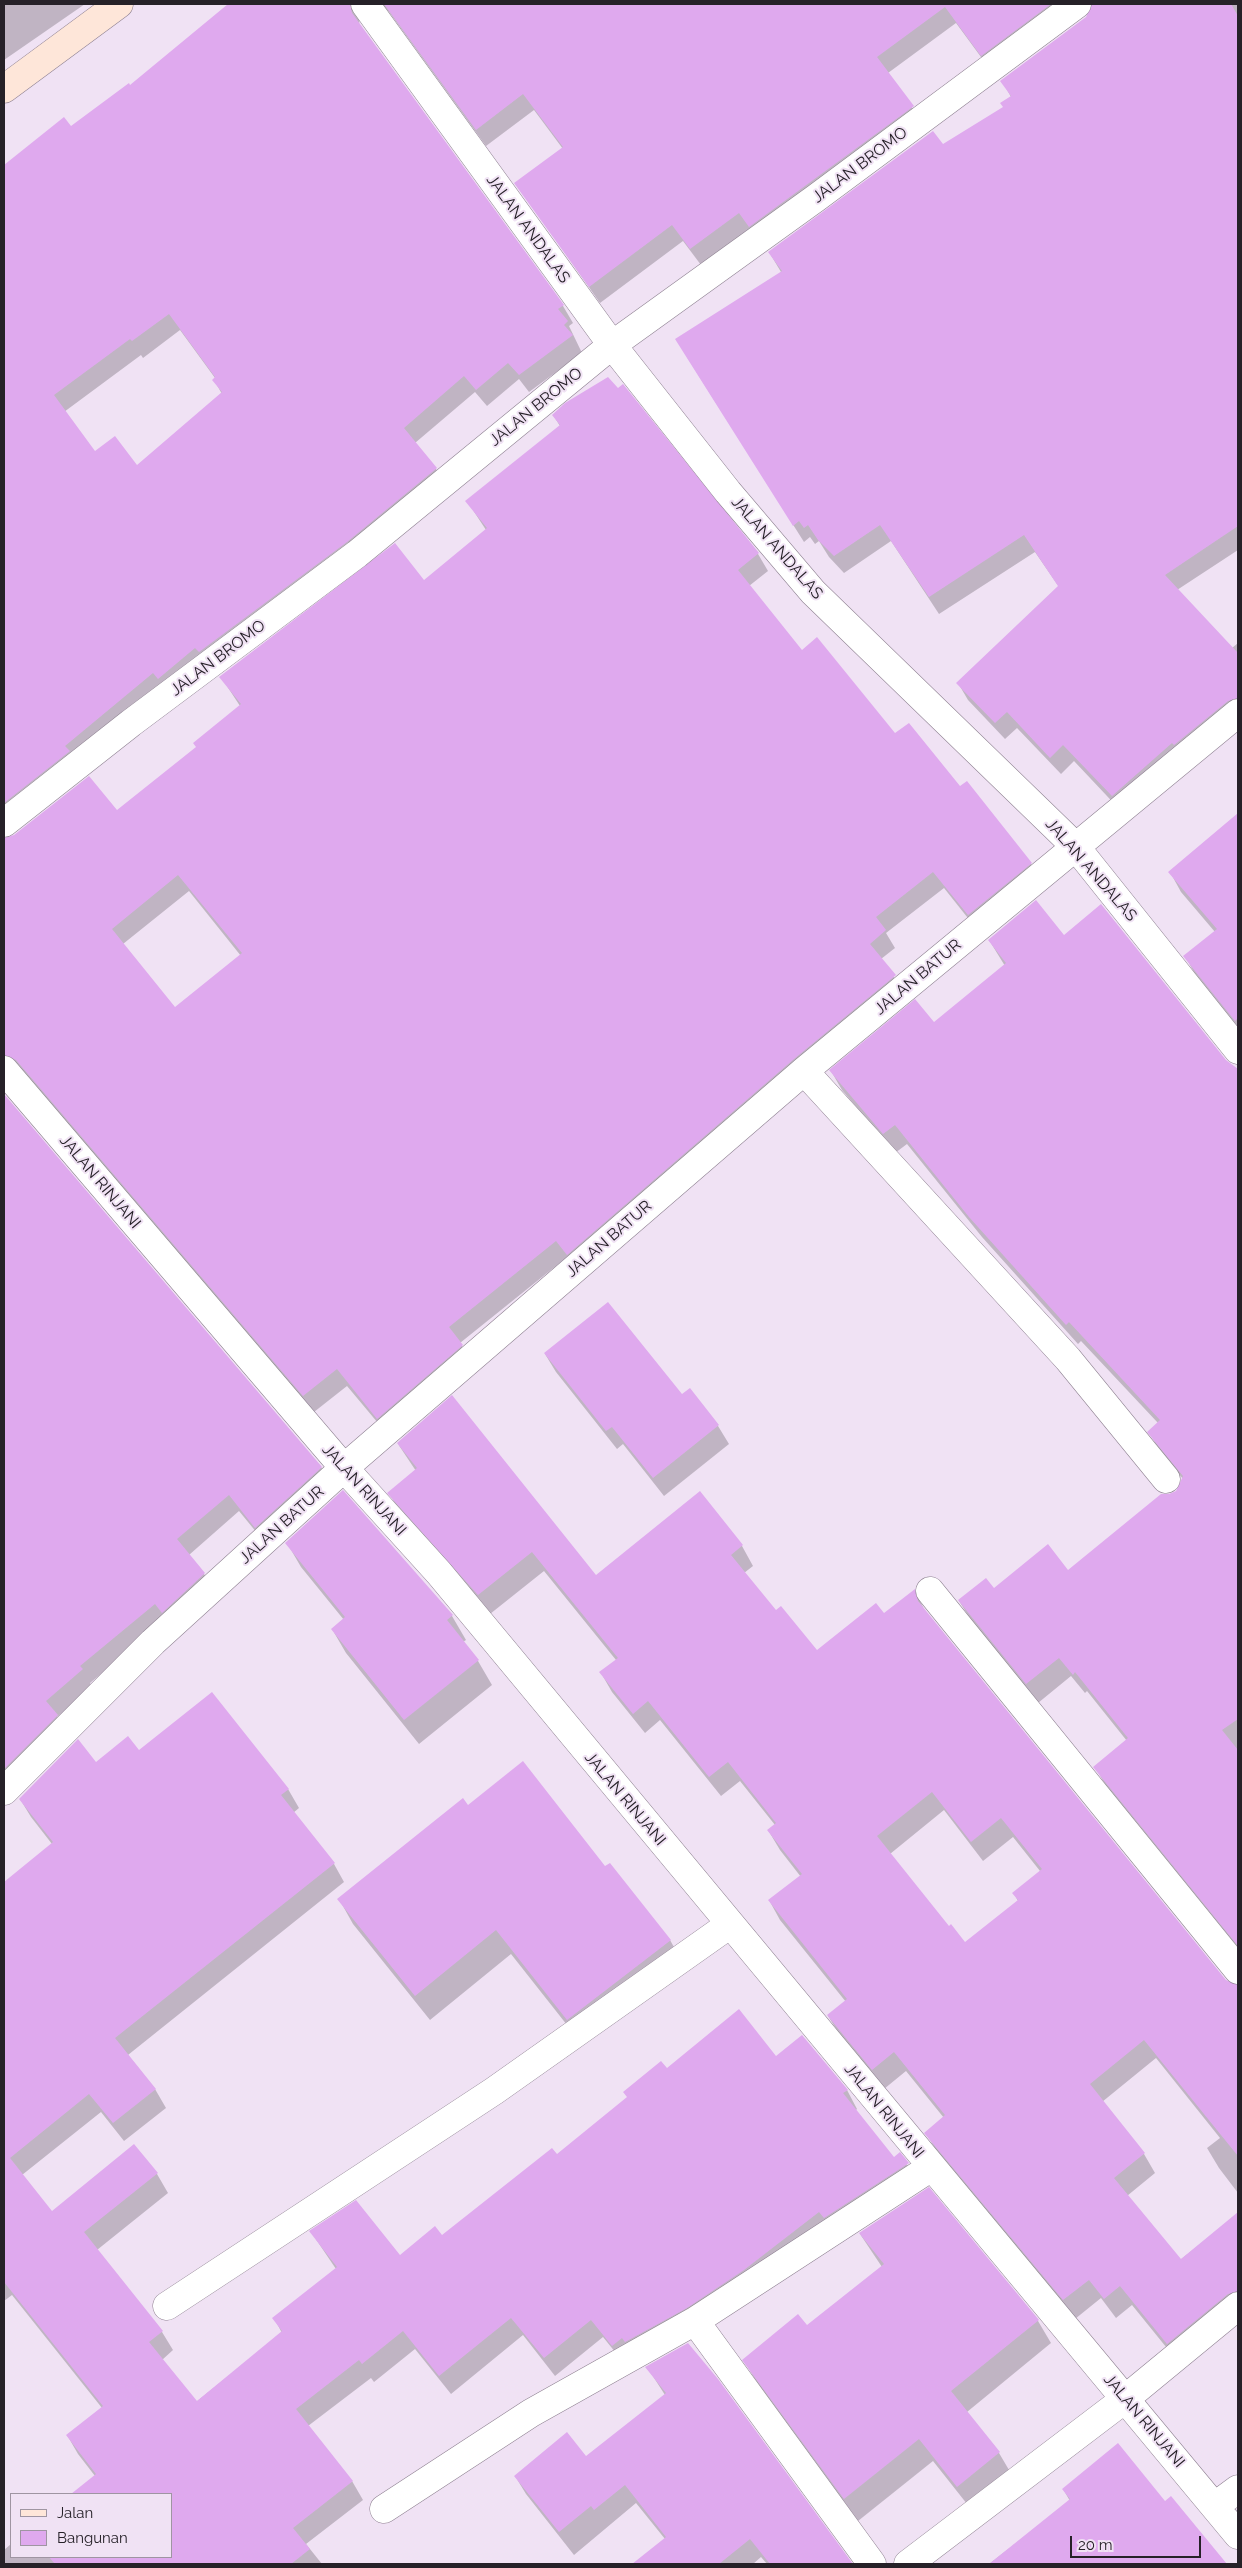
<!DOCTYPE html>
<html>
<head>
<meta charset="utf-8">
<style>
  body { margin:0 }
  #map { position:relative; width:1242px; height:2568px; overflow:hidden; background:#f0e2f4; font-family:Raleway,sans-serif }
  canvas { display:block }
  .frame { position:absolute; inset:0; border:5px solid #262128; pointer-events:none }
  .legend { position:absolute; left:10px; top:2493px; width:162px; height:65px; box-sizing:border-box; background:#f0e2f4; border:1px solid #9f95a2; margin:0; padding:6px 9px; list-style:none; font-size:15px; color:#262128 }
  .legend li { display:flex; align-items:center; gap:10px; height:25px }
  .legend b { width:25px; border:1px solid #9f95a2 }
  .scale { position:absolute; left:1070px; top:2536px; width:131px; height:22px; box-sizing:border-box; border:2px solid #262128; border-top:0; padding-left:6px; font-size:15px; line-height:18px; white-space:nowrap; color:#262128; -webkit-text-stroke:4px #f0e2f4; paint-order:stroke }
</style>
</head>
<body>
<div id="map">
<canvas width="1242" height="2568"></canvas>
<div class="frame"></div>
<ul class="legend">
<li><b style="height:6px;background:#fee6d9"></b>Jalan</li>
<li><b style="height:14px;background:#dfa9ee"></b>Bangunan</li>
</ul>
<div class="scale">20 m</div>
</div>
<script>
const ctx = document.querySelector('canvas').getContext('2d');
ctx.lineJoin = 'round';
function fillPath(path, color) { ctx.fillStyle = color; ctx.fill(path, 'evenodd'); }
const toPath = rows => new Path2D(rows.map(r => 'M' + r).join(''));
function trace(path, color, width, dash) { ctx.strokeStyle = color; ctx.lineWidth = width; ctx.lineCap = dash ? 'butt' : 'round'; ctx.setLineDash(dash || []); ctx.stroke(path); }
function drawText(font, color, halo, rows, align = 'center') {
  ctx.font = font + ' Raleway,sans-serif'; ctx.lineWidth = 4; ctx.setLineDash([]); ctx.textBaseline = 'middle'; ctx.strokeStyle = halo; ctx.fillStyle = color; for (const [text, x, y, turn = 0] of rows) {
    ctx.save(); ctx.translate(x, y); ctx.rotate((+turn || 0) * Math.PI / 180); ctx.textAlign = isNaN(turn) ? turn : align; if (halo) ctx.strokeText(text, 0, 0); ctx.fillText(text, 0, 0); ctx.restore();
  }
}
const shadow = toPath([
  [4,4,85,4,4,60],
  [230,4,1238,4,1238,550,1177,590,1232,648,1238,643,1238,718,1123,813,1074,761,1061,774,1017,728,1005,739,968,700,958,683,1059,587,1035,552,939,614,891,541,844,573,829,557,819,541,815,544,810,537,804,542,687,357,781,272,769,252,1005,108,1011,97,1002,81,1088,17,1093,7,1086,5,992,72,956,23,888,73,923,123,760,243,749,229,701,265,683,241,600,303,516,183,563,149,534,110,486,146,389,12,383,7,360,15,359,25,563,306,573,323,569,326,582,353,529,392,519,379,487,406,475,392,415,443,436,469,446,486,4,820,4,183,71,127,130,87],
  [180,330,215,378,214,380,222,394,137,467,95,453,64,412,141,355,143,358],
  [623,386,758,554,768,571,749,586,802,651,895,735,960,788,1031,864,1041,881,979,932,944,888,886,933,895,948,881,959,905,993,578,1271,567,1257,460,1343,472,1362,388,1435,347,1386,314,1412,4,1075,4,863,26,845,117,812,197,747,240,706,221,677,424,582,486,530,467,501,560,426,553,415,617,390],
  [189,891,241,956,175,1008,123,944],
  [1238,815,1238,1029,1196,976,1185,956,1215,932,1181,892,1170,872],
  [1064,936,1238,1071,1238,1949,1106,1786,1095,1767,1127,1741,1087,1691,1085,1693,1071,1676,1038,1703,971,1620,959,1601,994,1589,1068,1572,1177,1492,1183,1479,1160,1451,1149,1432,1158,1423,1081,1341,1078,1344,982,1237,907,1144,895,1153,842,1090,831,1071,934,1024,1005,966,989,940],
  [4,1096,321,1467,331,1484,266,1544,239,1511,189,1555,204,1574,214,1591,165,1620,90,1683,92,1687,57,1717,66,1733,4,1796],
  [545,1354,682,1396,690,1390,718,1426,729,1444,664,1496,623,1444,617,1449,556,1372],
  [398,1444,596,1577,700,1493,742,1546,753,1566,744,1573,776,1612,817,1652,884,1615,915,1591,926,1613,1225,1981,1232,1986,1238,1986,1238,2193,1219,2168,1207,2148,1220,2138,1156,2058,1102,2102,1144,2154,1155,2173,1127,2196,1180,2260,1238,2214,1238,2314,1179,2363,1132,2305,1116,2318,1101,2298,1075,2319,937,2152,926,2133,944,2118,906,2071,884,2089,840,2035,828,2016,846,2002,780,1920,769,1900,801,1877,780,1850,768,1830,775,1825,740,1781,721,1796,660,1720,645,1733,612,1692,601,1673,616,1660,544,1571,490,1614,400,1512,389,1493,416,1471],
  [944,1810,983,1861,1013,1837,1040,1871,1014,1894,1018,1901,965,1943,949,1927,890,1854],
  [287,1543,452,1616,466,1640,463,1642,478,1661,492,1685,419,1744,346,1653,332,1629,344,1620,301,1567],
  [139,1752,288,1789,299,1808,293,1813,334,1864,344,1882,128,2055,155,2089,166,2108,124,2141,101,2112,22,2175,52,2212,134,2145,157,2174,168,2193,97,2250,162,2332,173,2350,162,2360,196,2402,282,2333,274,2318,336,2269,311,2232,399,2257,442,2237,557,2156,667,2069,776,2057,847,2090,857,2109,855,2111,894,2159,900,2154,918,2182,624,2363,603,2337,555,2376,523,2335,451,2394,415,2349,374,2382,371,2378,308,2426,352,2481,363,2500,306,2544,322,2564,4,2564,4,2550,11,2544,11,2557,171,2557,171,2494,73,2494,95,2476,78,2454,67,2435,102,2408,12,2295,4,2301,4,1883,52,1844,31,1817,20,1799,96,1764],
  [468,1806,605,1868,670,1940,684,1965,582,2044,511,1954,430,2020,353,1924,339,1899],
  [860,2234,1038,2321,1051,2343,967,2412,999,2453,1012,2475,971,2509,933,2461,858,2521,757,2383,744,2360,807,2327,882,2267],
  [647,2367,717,2380,851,2564,767,2564,761,2557,753,2564,634,2564,665,2539,636,2503,574,2555,526,2494,515,2476,586,2457,665,2395],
  [1063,2489,1165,2503,1171,2498,1225,2564,989,2564,1070,2501]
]);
const building = toPath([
  [228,4,350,4,352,13,564,305,558,309,568,321,564,325,573,335,519,375,508,363,476,390,464,376,404,428,437,468,347,542,199,652,195,648,158,679,153,673,65,746,70,751,4,803,4,165,64,117,71,126,129,83,130,85],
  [169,314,215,377,212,380,222,392,137,465,115,436,95,451,54,395,130,339,132,341],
  [384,4,1051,4,981,56,945,7,877,57,914,106,749,227,739,213,690,249,672,225,589,287,514,183,563,147,523,94,476,130],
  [1092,4,1231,4,1238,16,1238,526,1165,575,1238,653,1238,698,1228,701,1174,745,1172,743,1112,796,1063,745,1050,758,1007,712,995,723,956,683,1058,586,1024,535,929,597,880,525,834,556,818,540,808,525,804,528,799,521,793,526,675,339,782,271,768,252,933,131,943,144,1003,107,1000,103,1011,96,1000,81,1086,17],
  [608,377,618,388,623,384,759,553,738,570,802,650,817,637,895,733,909,723,960,786,967,781,1032,863,968,915,933,872,876,917,886,930,870,944,896,975,794,1059,567,1255,556,1241,449,1327,463,1345,377,1419,337,1369,303,1396,16,1060,4,1055,4,838,14,835,89,776,117,810,196,747,193,743,241,704,219,677,395,543,424,580,487,528,465,501,560,425,552,415,565,403],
  [178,875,242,953,175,1007,112,929],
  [1238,813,1238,1018,1235,1021,1183,956,1217,929,1168,872],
  [1036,900,1064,935,1101,904,1226,1060,1238,1069,1238,1719,1222,1730,1238,1750,1238,1946,1093,1767,1128,1738,1075,1672,1073,1675,1059,1658,1026,1684,958,1600,986,1578,994,1588,1048,1544,1068,1570,1161,1494,1169,1494,1176,1491,1183,1476,1147,1432,1160,1420,1069,1322,1066,1325,969,1217,895,1125,883,1134,829,1070,915,999,934,1022,1006,963,988,940],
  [4,1094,322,1467,255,1528,229,1495,177,1539,205,1573,162,1613,155,1604,80,1666,83,1669,46,1701,58,1715,4,1769],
  [608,1302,682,1394,690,1388,719,1425,653,1478,612,1427,606,1431,544,1353],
  [452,1395,596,1575,700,1491,743,1545,731,1555,776,1610,781,1606,817,1650,876,1603,884,1613,915,1589,918,1601,1226,1980,1238,1985,1238,2156,1144,2040,1090,2084,1145,2153,1114,2178,1181,2259,1238,2212,1238,2291,1228,2294,1167,2344,1120,2286,1104,2299,1089,2280,1063,2300,924,2133,945,2115,894,2052,872,2070,827,2015,847,1999,768,1900,802,1874,767,1830,776,1823,728,1762,709,1777,648,1701,633,1714,599,1672,618,1658,532,1552,478,1595,387,1493,417,1468,397,1443],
  [932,1792,971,1842,1001,1818,1042,1869,1012,1893,1018,1900,965,1942,951,1924,949,1926,877,1836],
  [343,1490,453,1615,447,1620,479,1660,404,1720,331,1629,345,1617,285,1543],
  [212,1692,289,1789,281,1795,335,1863,115,2038,156,2089,113,2123,89,2094,10,2158,52,2211,134,2144,158,2173,84,2232,163,2331,149,2342,197,2401,282,2331,272,2318,337,2267,309,2231,356,2200,400,2255,435,2226,442,2235,552,2148,557,2154,627,2097,623,2092,661,2061,667,2068,739,2009,776,2056,802,2035,848,2090,843,2093,894,2157,900,2152,909,2163,824,2218,819,2212,744,2270,687,2308,625,2342,622,2338,612,2346,591,2320,544,2358,511,2318,439,2376,403,2331,362,2364,359,2360,296,2409,353,2481,293,2528,310,2549,291,2564,55,2564,49,2557,171,2557,171,2494,71,2494,96,2474,66,2435,103,2406,4,2282,4,1882,53,1842,19,1799,78,1739,96,1762,128,1736,139,1750],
  [523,1761,605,1866,610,1863,671,1940,567,2020,496,1930,415,1996,337,1899,463,1798,468,1805],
  [929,2187,1039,2320,951,2391,1000,2452,957,2487,919,2439,844,2499,742,2360,798,2314,807,2325,884,2264,859,2233],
  [688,2343,718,2379,853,2564,770,2564,750,2539,719,2564,632,2564,666,2537,625,2485,594,2510,591,2506,559,2532,514,2476,567,2432,586,2456,666,2393,645,2367],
  [1118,2443,1165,2501,1171,2496,1227,2564,989,2564,1070,2499,1062,2489]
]);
const street = toPath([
  [365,4,612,345,728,492,813,592,1075,846,1238,1050],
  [4,823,131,723,357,554,612,345,816,198,1077,4],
  [4,1070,344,1468,439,1573,1238,2535],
  [804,1071,1068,1359,1166,1479],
  [930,1591,1238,1970],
  [4,1791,153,1642,344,1468,804,1071,1238,713],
  [167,2306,494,2091,729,1925],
  [695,2321,872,2564],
  [1215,2506,1238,2489],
  [384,2509,531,2413,695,2321,930,2168],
  [908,2564,1125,2399,1238,2306]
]);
const secondary = toPath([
  [4,89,119,4]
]);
const streetNames = [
  ["JALAN BROMO",860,165,-37],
  ["JALAN ANDALAS",528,229,54],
  ["JALAN BROMO",536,407,-39],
  ["JALAN ANDALAS",777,548,49],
  ["JALAN BROMO",218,658,-37],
  ["JALAN ANDALAS",1091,870,49],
  ["JALAN BATUR",918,977,-40],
  ["JALAN RINJANI",100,1182,50],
  ["JALAN BATUR",609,1239,-41],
  ["JALAN RINJANI",364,1490,48],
  ["JALAN BATUR",282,1525,-42],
  ["JALAN RINJANI",625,1799,50],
  ["JALAN RINJANI",884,2111,51],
  ["JALAN RINJANI",1144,2421,50]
];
fillPath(shadow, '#0003');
fillPath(building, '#dfa9ee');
trace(street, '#8e8191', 29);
trace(secondary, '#8e8191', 29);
trace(street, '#fff', 28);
trace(secondary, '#fee6d9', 28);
drawText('16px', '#262128', '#f0e2f4', streetNames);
</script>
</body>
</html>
